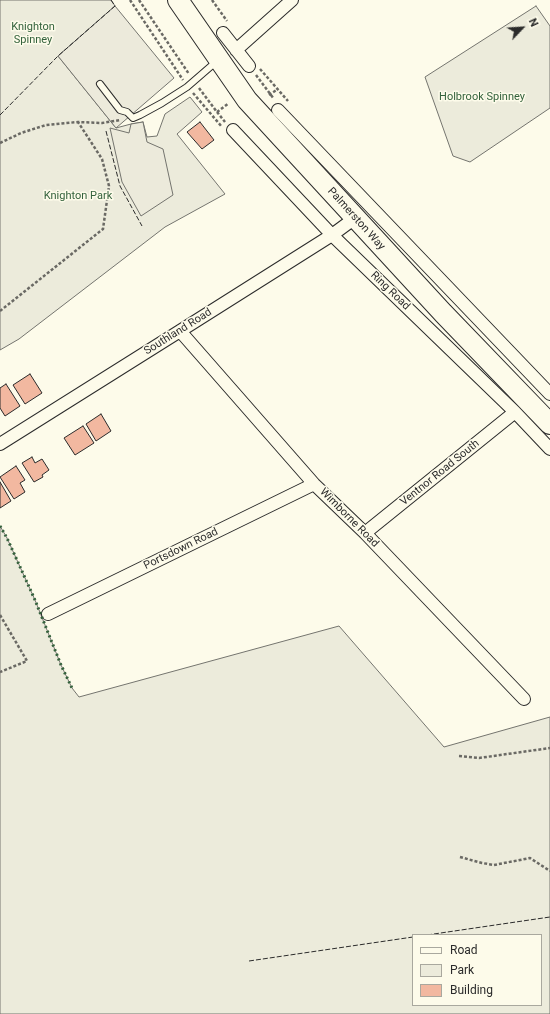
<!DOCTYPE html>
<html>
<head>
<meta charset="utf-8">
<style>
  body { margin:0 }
  #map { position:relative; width:550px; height:1014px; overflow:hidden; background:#fdfbea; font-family:Roboto,sans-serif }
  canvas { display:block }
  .legend { position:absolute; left:412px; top:934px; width:130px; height:72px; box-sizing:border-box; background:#fdfbea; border:1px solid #a9a89e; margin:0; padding:5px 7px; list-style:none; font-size:12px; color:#2b2b2b }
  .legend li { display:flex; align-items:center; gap:8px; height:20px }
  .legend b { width:20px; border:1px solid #a9a89e }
  .north { position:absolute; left:502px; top:8px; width:40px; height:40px; -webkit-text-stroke:3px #fdfbea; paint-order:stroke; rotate:65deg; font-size:11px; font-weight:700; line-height:16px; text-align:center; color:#2b2b2b }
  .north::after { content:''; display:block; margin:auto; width:14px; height:18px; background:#2b2b2b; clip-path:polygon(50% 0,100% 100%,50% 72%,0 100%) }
</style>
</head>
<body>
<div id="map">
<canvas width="550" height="1014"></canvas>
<ul class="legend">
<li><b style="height:5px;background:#fdfbea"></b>Road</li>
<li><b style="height:11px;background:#ecebdb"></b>Park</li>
<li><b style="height:11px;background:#f2b8a0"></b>Building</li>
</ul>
<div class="north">N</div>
</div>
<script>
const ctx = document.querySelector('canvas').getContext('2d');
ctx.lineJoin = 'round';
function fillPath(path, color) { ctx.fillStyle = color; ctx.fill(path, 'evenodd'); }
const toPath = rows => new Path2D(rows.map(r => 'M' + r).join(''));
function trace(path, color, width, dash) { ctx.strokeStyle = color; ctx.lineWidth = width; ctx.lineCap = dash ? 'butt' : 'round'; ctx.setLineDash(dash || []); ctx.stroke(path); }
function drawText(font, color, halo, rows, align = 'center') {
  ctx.font = font + ' Roboto,sans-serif'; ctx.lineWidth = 3; ctx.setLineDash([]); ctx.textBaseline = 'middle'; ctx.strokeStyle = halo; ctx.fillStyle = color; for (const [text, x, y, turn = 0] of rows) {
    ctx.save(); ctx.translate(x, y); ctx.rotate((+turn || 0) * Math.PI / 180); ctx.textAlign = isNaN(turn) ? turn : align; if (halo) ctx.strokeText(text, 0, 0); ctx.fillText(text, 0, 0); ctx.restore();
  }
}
const green = toPath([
  [0,0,111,0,115,6,58,56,116,128,131,124,143,122,147,137,157,136,165,114,190,97,202,112,177,134,225,194,165,227,19,339,0,350,0,0],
  [536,6,550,26,550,108,470,162,453,156,425,77,536,6],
  [0,526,7,538,35,600,61,665,72,688,79,697,339,626,444,747,550,717,550,1014,0,1014,0,526],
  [413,935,541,935,541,1005,413,1005,413,935]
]);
const parking = toPath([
  [115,6,174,78,116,128,58,56,115,6],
  [143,122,147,142,163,149,173,195,141,216,122,182,110,128,129,133,131,124,143,122]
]);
const building = toPath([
  [200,122,214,140,202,149,187,132,200,122],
  [30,374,42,393,25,404,13,385,30,374],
  [6,384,20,406,5,416,0,408,0,388,6,384],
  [101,414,111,431,96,441,86,424,101,414],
  [83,426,94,443,75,455,64,438,83,426],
  [32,457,35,463,42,459,49,470,42,475,43,477,34,482,22,463,32,457],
  [16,466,25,480,20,483,25,492,14,499,0,477,16,466],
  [0,482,11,501,0,508,0,482]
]);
const path = toPath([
  [130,0,183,80],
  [139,0,189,74],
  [212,0,227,21],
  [260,69,288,101],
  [256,75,274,99],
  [199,88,217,112,225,122],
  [193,93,222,127],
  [269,95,278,89],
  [217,112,229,103],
  [0,143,21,133,46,125,78,122,102,123,120,120],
  [0,311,103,229,109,186,102,159,78,122],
  [0,615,27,661,0,672],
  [459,756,479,758,550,748],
  [460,857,482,863,494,865,530,858,550,871]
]);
const service = toPath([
  [100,84,120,110,127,112,133,118,140,115,162,103,187,87,217,61]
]);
const minor = toPath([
  [223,33,249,66],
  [236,50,292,0],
  [278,110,550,394],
  [233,130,332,235,515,412,550,449],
  [180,331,314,484,365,533,524,699],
  [0,444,180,331,332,235,355,218],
  [365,533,515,412],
  [48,614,314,484]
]);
const trunk = toPath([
  [178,0,247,100,443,313,550,424]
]);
const hedge = toPath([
  [0,526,7,538,35,600,61,665,72,688]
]);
const fence = toPath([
  [0,115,58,56,115,6,111,0],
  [106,131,120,186,142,226],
  [427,935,550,917],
  [249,961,413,937]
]);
const parkNames = [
  ["Knighton",33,27],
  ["Spinney",33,40],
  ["Holbrook Spinney",482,97],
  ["Knighton Park",78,196]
];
const streetNames = [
  ["Palmerston Way",356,219,48],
  ["Ring Road",390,291,44],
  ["Southland Road",178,332,-32],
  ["Ventnor Road South",440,473,-39],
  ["Wimborne Road",349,518,45],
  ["Portsdown Road",181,549,-26]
];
fillPath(green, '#ecebdb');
trace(green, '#74746e', 1);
fillPath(parking, '#eceadb');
trace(parking, '#74746e', 1);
fillPath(building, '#f2b8a0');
trace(building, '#2b2b2b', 1);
trace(service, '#2b2b2b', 8);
trace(minor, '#2b2b2b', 14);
trace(trunk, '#2b2b2b', 22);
trace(path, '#6a6964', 2.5, [3, 2]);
trace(service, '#fdfbea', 6);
trace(minor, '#fdfbea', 12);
trace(trunk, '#fdfbea', 20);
trace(hedge, '#34623c', 3, [2, 3]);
trace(fence, '#2b2b2b', 1, [5, 2]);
drawText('11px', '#34623c', '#fdfbea', parkNames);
drawText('11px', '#2b2b2b', '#fdfbea', streetNames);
</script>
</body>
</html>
